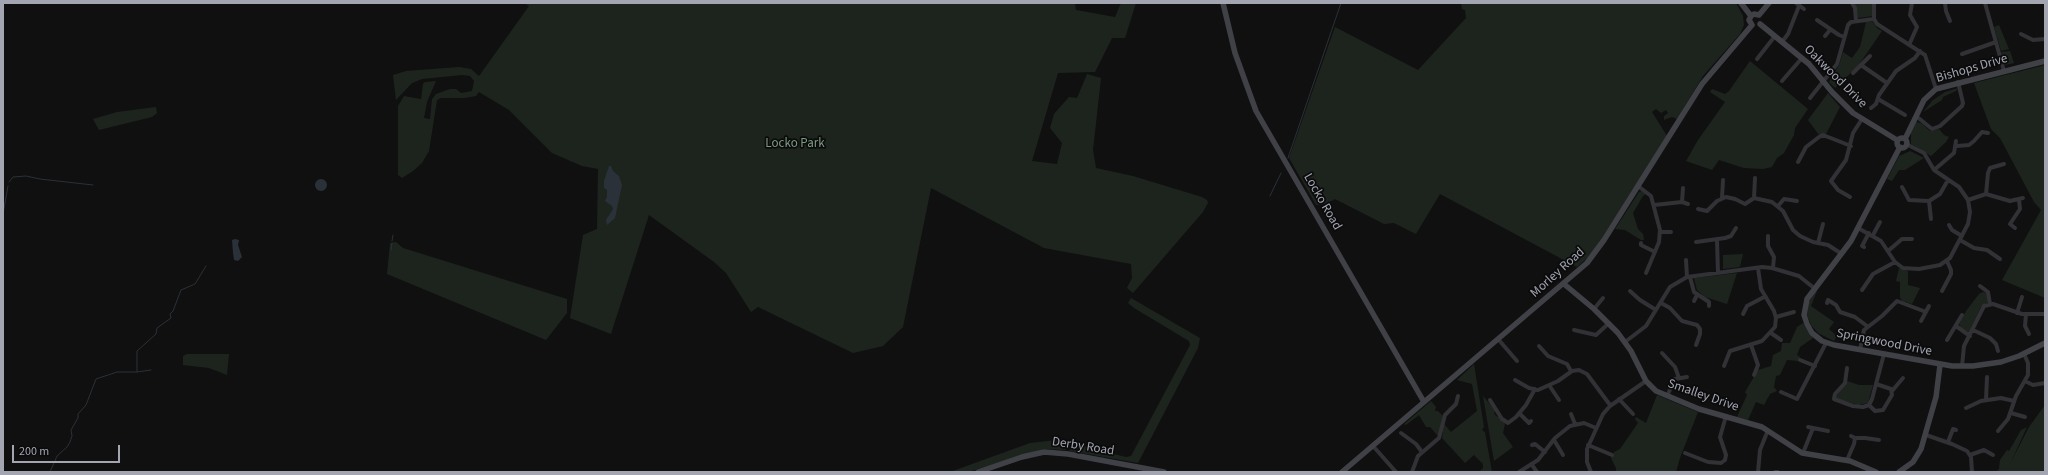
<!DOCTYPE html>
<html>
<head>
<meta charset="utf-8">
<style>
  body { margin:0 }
  #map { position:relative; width:2048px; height:475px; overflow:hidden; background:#101011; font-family:"Source Sans 3",sans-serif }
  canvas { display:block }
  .frame { position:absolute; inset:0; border:4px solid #a3a6b1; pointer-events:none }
  .scale { position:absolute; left:12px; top:445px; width:108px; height:18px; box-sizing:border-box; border:2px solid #a3a6b1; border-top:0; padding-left:5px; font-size:12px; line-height:14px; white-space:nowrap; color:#a3a6b1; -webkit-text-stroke:3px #0b0b0c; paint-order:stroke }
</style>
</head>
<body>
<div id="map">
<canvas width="2048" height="475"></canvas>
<div class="frame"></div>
<div class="scale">200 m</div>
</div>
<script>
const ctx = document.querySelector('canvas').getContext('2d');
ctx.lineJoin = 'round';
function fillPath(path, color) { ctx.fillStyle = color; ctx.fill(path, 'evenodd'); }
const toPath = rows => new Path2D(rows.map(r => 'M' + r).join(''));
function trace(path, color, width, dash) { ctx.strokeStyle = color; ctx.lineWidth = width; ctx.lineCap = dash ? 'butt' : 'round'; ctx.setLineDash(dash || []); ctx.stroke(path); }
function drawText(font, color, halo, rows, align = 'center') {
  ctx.font = font + ' "Source Sans 3",sans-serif'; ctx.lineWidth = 3.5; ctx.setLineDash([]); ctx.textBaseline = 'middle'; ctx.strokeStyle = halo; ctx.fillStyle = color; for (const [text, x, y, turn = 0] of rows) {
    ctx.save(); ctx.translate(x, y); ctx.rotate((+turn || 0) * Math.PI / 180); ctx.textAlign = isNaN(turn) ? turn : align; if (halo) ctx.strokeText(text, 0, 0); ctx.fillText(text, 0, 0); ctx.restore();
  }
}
const green = toPath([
  [524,3,1075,3,1076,10,1115,17,1121,3,1136,3,1125,38,1112,38,1095,72,1058,73,1032,161,1057,164,1062,143,1050,128,1054,114,1069,97,1077,98,1087,74,1101,78,1093,150,1096,168,1133,176,1202,197,1207,200,1208,203,1203,212,1133,293,1127,288,1132,278,1131,264,1044,248,931,188,903,327,883,346,853,353,758,307,751,312,726,273,714,262,649,215,611,334,570,318,583,235,597,229,598,169,582,166,552,153,509,110,479,92,476,96,464,98,441,98,437,100,429,151,422,163,413,171,402,178,398,175,398,106,404,96,421,99,423,84,425,82,436,81,427,102,424,118,430,119,432,99,436,94,450,89,456,89,461,93,472,91,474,81,470,76,462,75,422,79,412,83,396,100,393,75,406,71,459,67,471,69,479,76,529,6],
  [1461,3,1736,3,1743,16,1744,25,1740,34,1703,76,1677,119,1672,117,1664,120,1664,116,1668,113,1666,110,1661,113,1656,109,1652,112,1667,136,1592,254,1577,267,1440,194,1416,234,1394,223,1384,224,1335,199,1326,204,1316,205,1289,158,1335,27,1418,70,1466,18,1465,10,1462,9],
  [1854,3,1872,3,1873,16,1858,18],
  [1866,22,1873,22,1877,28,1882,31,1858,66,1835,88,1829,82,1839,65,1843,52,1852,58,1860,47],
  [1999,25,2009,49,2001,51,1994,27],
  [2010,51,2014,63,2005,65,2001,52],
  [1750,61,1808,109,1795,128,1794,135,1784,153,1777,158,1772,167,1763,169,1744,168,1719,160,1712,170,1686,161,1698,140,1725,102,1710,92,1712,89,1725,94,1729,91],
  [2045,65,2045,298,2002,280,2041,210,2034,202,2000,138,1991,129,1974,83],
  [1958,88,1956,91,1943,97,1942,100,1923,112,1933,100,1945,92],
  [1828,93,1840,107,1826,134,1819,135,1808,120],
  [156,107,157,113,152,117,99,130,93,119,117,112],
  [1916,122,1921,123,1930,131,1939,129,1944,135,1949,137,1946,142,1931,156,1911,144,1911,132],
  [1910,151,1924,158,1905,170,1899,170,1892,181,1887,179,1899,156],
  [1642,191,1646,194,1643,196,1633,213,1638,229,1643,234,1644,240,1641,240,1625,230,1615,229,1639,192],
  [396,242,403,248,567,299,567,313,546,340,387,274,390,243],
  [1743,254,1740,267,1723,269,1723,255],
  [1899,268,1908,271,1908,285,1920,288,1912,304,1902,301,1900,297,1900,282,1896,281],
  [1737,273,1727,304,1705,297,1697,290,1694,278],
  [1816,290,1817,291,1811,306,1834,322,1829,329,1837,336,1834,341,1818,333,1811,325,1807,315,1808,304],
  [1983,292,1987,293,1988,302,1981,307,1969,332,1962,329,1959,324,1966,311,1979,294],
  [1131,298,1200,338,1198,348,1138,463,1070,451,1069,443,1126,457,1131,456,1190,345,1189,341,1134,308,1128,303],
  [1803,323,1813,338,1800,347,1797,355,1800,357,1798,361,1787,360,1780,375,1776,376,1774,387,1777,391,1770,394,1764,405,1756,402,1748,420,1737,417,1747,395,1745,392,1758,370,1771,366,1773,355,1781,351,1782,343,1790,343,1797,327],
  [187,354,229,354,227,375,209,368,183,365,183,356],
  [1474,364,1484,427,1482,430,1485,432,1492,472,1479,472,1483,468,1483,464,1474,455,1465,463,1442,438,1444,424,1451,432,1477,411,1472,384,1457,380],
  [1847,381,1859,385,1873,385,1868,403,1858,405,1837,399,1836,396],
  [1657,395,1698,412,1680,458,1676,472,1616,472,1616,468,1611,458,1614,452,1620,449,1638,423,1635,419,1636,417,1646,423],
  [1483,396,1495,410,1494,413,1496,416,1499,417,1505,424,1503,433,1513,447,1494,461],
  [1431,401,1436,407,1435,411,1438,411,1443,416,1439,434,1437,435,1430,427,1426,427,1419,415,1406,425,1404,424],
  [2045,405,2045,472,1996,472,1999,469,2000,460,2007,450,2009,451,2021,430,2027,427,2010,464,2029,427],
  [1057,440,1065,444,1066,450,1044,449,968,472,950,472,1030,443]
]);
const water = toPath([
  [609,166,611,166,613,171,619,176,622,185,615,218,607,225,606,220,613,209,612,206,605,201,607,197,607,190,604,188,604,181],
  '315 185a6 6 0 1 1 12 0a6 6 0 1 1-12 0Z',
  [235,239,239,240,238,245,242,257,238,261,234,260,233,253,232,240]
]);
const stream = toPath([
  [1288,158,1341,3],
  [9,182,13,177,26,176,40,179,93,185],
  [1270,196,1281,173],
  [3,214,8,186],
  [392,241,393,235],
  [391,250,392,243],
  [137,372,151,370],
  [50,472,57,456,67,447,70,442,72,436,71,430,78,418,78,414,86,405,96,379,117,372,137,372,137,351,156,334,157,328,171,318,170,314,173,311,181,290,195,284,206,266]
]);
const street = toPath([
  [1796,3,1804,9],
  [1852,3,1855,8,1856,21],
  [1874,3,1874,19,1877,24,1925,55,1936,89],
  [1945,3,1946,11,1950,21],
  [1985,3,2004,71],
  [1817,20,1839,35,1844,37],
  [2021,34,2033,40,2045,39],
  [1825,36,1830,30],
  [1782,42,1788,34,1799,6],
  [1909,45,1917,27,1910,15,1912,3],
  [1962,54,1996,42],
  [1757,59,1775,36],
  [1861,65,1887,83],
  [1853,73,1870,56],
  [1782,81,1802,58],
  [1810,98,1837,64,1848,25,1851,22,1874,19],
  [1878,99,1905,115],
  [1871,108,1876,104,1879,95,1896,71,1915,58,1920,51],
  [1916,116,1932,129,1940,126,1962,106,1963,103,1958,82],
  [1957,146,1969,145,1974,141,1982,132,1988,133],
  [1798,162,1806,147,1819,137,1823,135,1851,146],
  [1934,170,1954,153,1956,141],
  [1638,186,1651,196,1660,230,1659,242,1646,273],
  [1902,187,1909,200,1929,201,1940,194,1948,180],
  [1986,194,1988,173,1990,168,2004,164],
  [1850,197,1838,190,1831,181,1846,160,1853,133,1862,119],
  [1722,198,1723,180],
  [1754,198,1755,178],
  [1968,200,1986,194,2010,201,2023,198],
  [1929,201,1931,219],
  [1682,202,1683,188],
  [1654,205,1682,202,1688,204],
  [1778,206,1784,199,1797,201],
  [1698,209,1707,211,1717,201,1726,197,1735,199,1745,204,1754,198,1772,202,1783,211,1793,230,1800,236,1813,242,1828,245,1842,254],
  [1949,225,1952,230,1962,236],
  [1858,228,1881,241,1895,262,1903,268,1919,269,1940,265,1950,258,1968,224,1970,212,1968,200,1959,187,1934,170,1924,153,1906,144],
  [2015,228,2010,224,2020,209,2019,200],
  [1660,232,1671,232],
  [1873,235,1880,222],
  [1768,236,1768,246,1774,257,1773,268],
  [1717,240,1718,273],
  [1960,240,1974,248,1987,250,2000,259],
  [1696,242,1725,238,1731,236,1736,228],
  [1641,243,1641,245,1655,252],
  [1818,243,1823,224],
  [1864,247,1862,246,1869,233],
  [1888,251,1902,239,1912,239],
  [1686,260,1687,277],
  [1690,277,1694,292,1709,302,1709,306],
  [1980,286,1988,292,1990,304],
  [1862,290,1873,274,1895,262],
  [1630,291,1640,300,1656,310],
  [1942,291,1951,274,1951,270,1947,261],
  [1694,301,1697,295],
  [1661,303,1670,308,1682,321,1697,325,1700,329,1700,334,1696,345],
  [1827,303,1828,300,1836,305,1840,312,1855,317,1867,326],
  [1594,309,1603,298],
  [2017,313,2022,297],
  [1743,314,1747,306,1764,297],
  [2026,314,2025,326,2029,334],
  [1776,317,1794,312],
  [1921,321,1929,306],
  [1956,326,1970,336],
  [1574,330,1596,335,1609,323],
  [1973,330,1990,338,1996,344,1998,351],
  [1771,333,1781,340],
  [1498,339,1517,361],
  [1947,340,1962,315],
  [1625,342,1646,326,1670,287,1687,277,1762,267,1772,268,1799,276,1814,288],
  [1751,345,1758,365,1754,375],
  [1539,346,1548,356,1567,364,1571,371],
  [1860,350,1864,330,1882,316,1897,301,1926,312],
  [1662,353,1675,367,1679,378],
  [1800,360,1815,366],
  [1724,366,1730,351,1762,341,1775,327,1776,318,1774,311,1761,289,1758,268],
  [1962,366,1964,346,1984,306,1993,304,2022,314,2045,314],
  [1847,368,1845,383,1835,394,1834,399,1853,406,1863,407,1869,405,1872,399,1884,354],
  [1515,380,1529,388,1538,390,1558,381,1572,371,1579,370,1587,374,1610,405],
  [2025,381,2033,385,2045,383],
  [1549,385,1559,400],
  [1892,391,1903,378],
  [1781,392,1797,399,1826,343],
  [1667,396,1675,379,1687,377],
  [1619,399,1633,414],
  [1490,400,1502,419,1508,423,1516,417,1526,405,1535,389],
  [1986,400,1987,377],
  [1869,405,1875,411,1883,410,1892,395,1891,389,1876,384],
  [1966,408,1981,401,2001,398,2014,401],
  [1519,413,1529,423,1531,421],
  [2011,413,2025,417],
  [1571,414,1575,424],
  [1808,427,1828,431],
  [1998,431,2008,419,2016,396,2028,375,2028,363,2024,354],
  [1401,433,1416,444,1422,452],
  [1926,435,1952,444,1967,451,1971,457,1972,472],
  [1855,438,1865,438,1879,440],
  [1554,440,1563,455],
  [1948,442,1953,429,1956,430],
  [1532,445,1535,444,1545,452],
  [1588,445,1612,455],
  [1373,446,1396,472],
  [1685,453,1708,462,1721,463,1725,460,1726,455,1720,437,1726,416],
  [1803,453,1813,428],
  [1970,455,1984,450,1993,455],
  [1847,460,1854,444,1855,438,1851,436],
  [1532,465,1537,472],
  [1412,472,1418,456,1439,438,1445,415,1456,404,1458,396],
  [1519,472,1538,460,1555,438,1570,426,1584,423,1596,428],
  [1591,472,1587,462,1587,449,1603,414,1610,406,1646,381],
  [1758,472,1760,450,1768,430],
  [1775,472,1778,472]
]);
const secondary = toPath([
  [1223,3,1235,53,1256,111,1424,402],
  [1741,3,1751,16],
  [1759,15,1769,3],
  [1760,24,1809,64,1832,92,1853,113,1897,140],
  [1752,25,1749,20,1751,16,1754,14,1759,15],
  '1897 143a5 5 0 1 1 10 0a5 5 0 1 1-10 0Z',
  [1905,139,1924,100,1936,89,2045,61],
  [1900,147,1851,241,1807,299,1804,315,1807,324,1812,333,1822,341,1834,345,1952,366,1973,366,2001,362,2019,356,2045,343],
  [1564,284,1594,309,1618,333,1631,351,1646,381,1656,391,1699,409,1762,427,1802,453,1850,461,1876,472],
  [978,472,1022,457,1044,452,1068,454,1164,472],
  [1342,472,1587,263,1604,240,1702,84,1752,25],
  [1899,472,1913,462,1921,449,1936,397,1940,365]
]);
const streetNames = [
  ["Bishops Drive",1972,69,-16],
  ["Oakwood Drive",1835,77,45],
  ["Locko Road",1322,202,60],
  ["Morley Road",1558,273,-42],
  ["Springwood Drive",1884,343,11],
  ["Smalley Drive",1703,396,19],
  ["Derby Road",1083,447,9]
];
const parkNames = [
  ["Locko Park",795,144]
];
fillPath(green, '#1d241e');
fillPath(water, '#2b3138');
trace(stream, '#2b3138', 1);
trace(street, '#323236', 4);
trace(secondary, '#404146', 5.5);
drawText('13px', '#a3a6b1', '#0b0b0c', streetNames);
drawText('13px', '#7c9a81', '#0b0b0c', parkNames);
</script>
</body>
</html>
